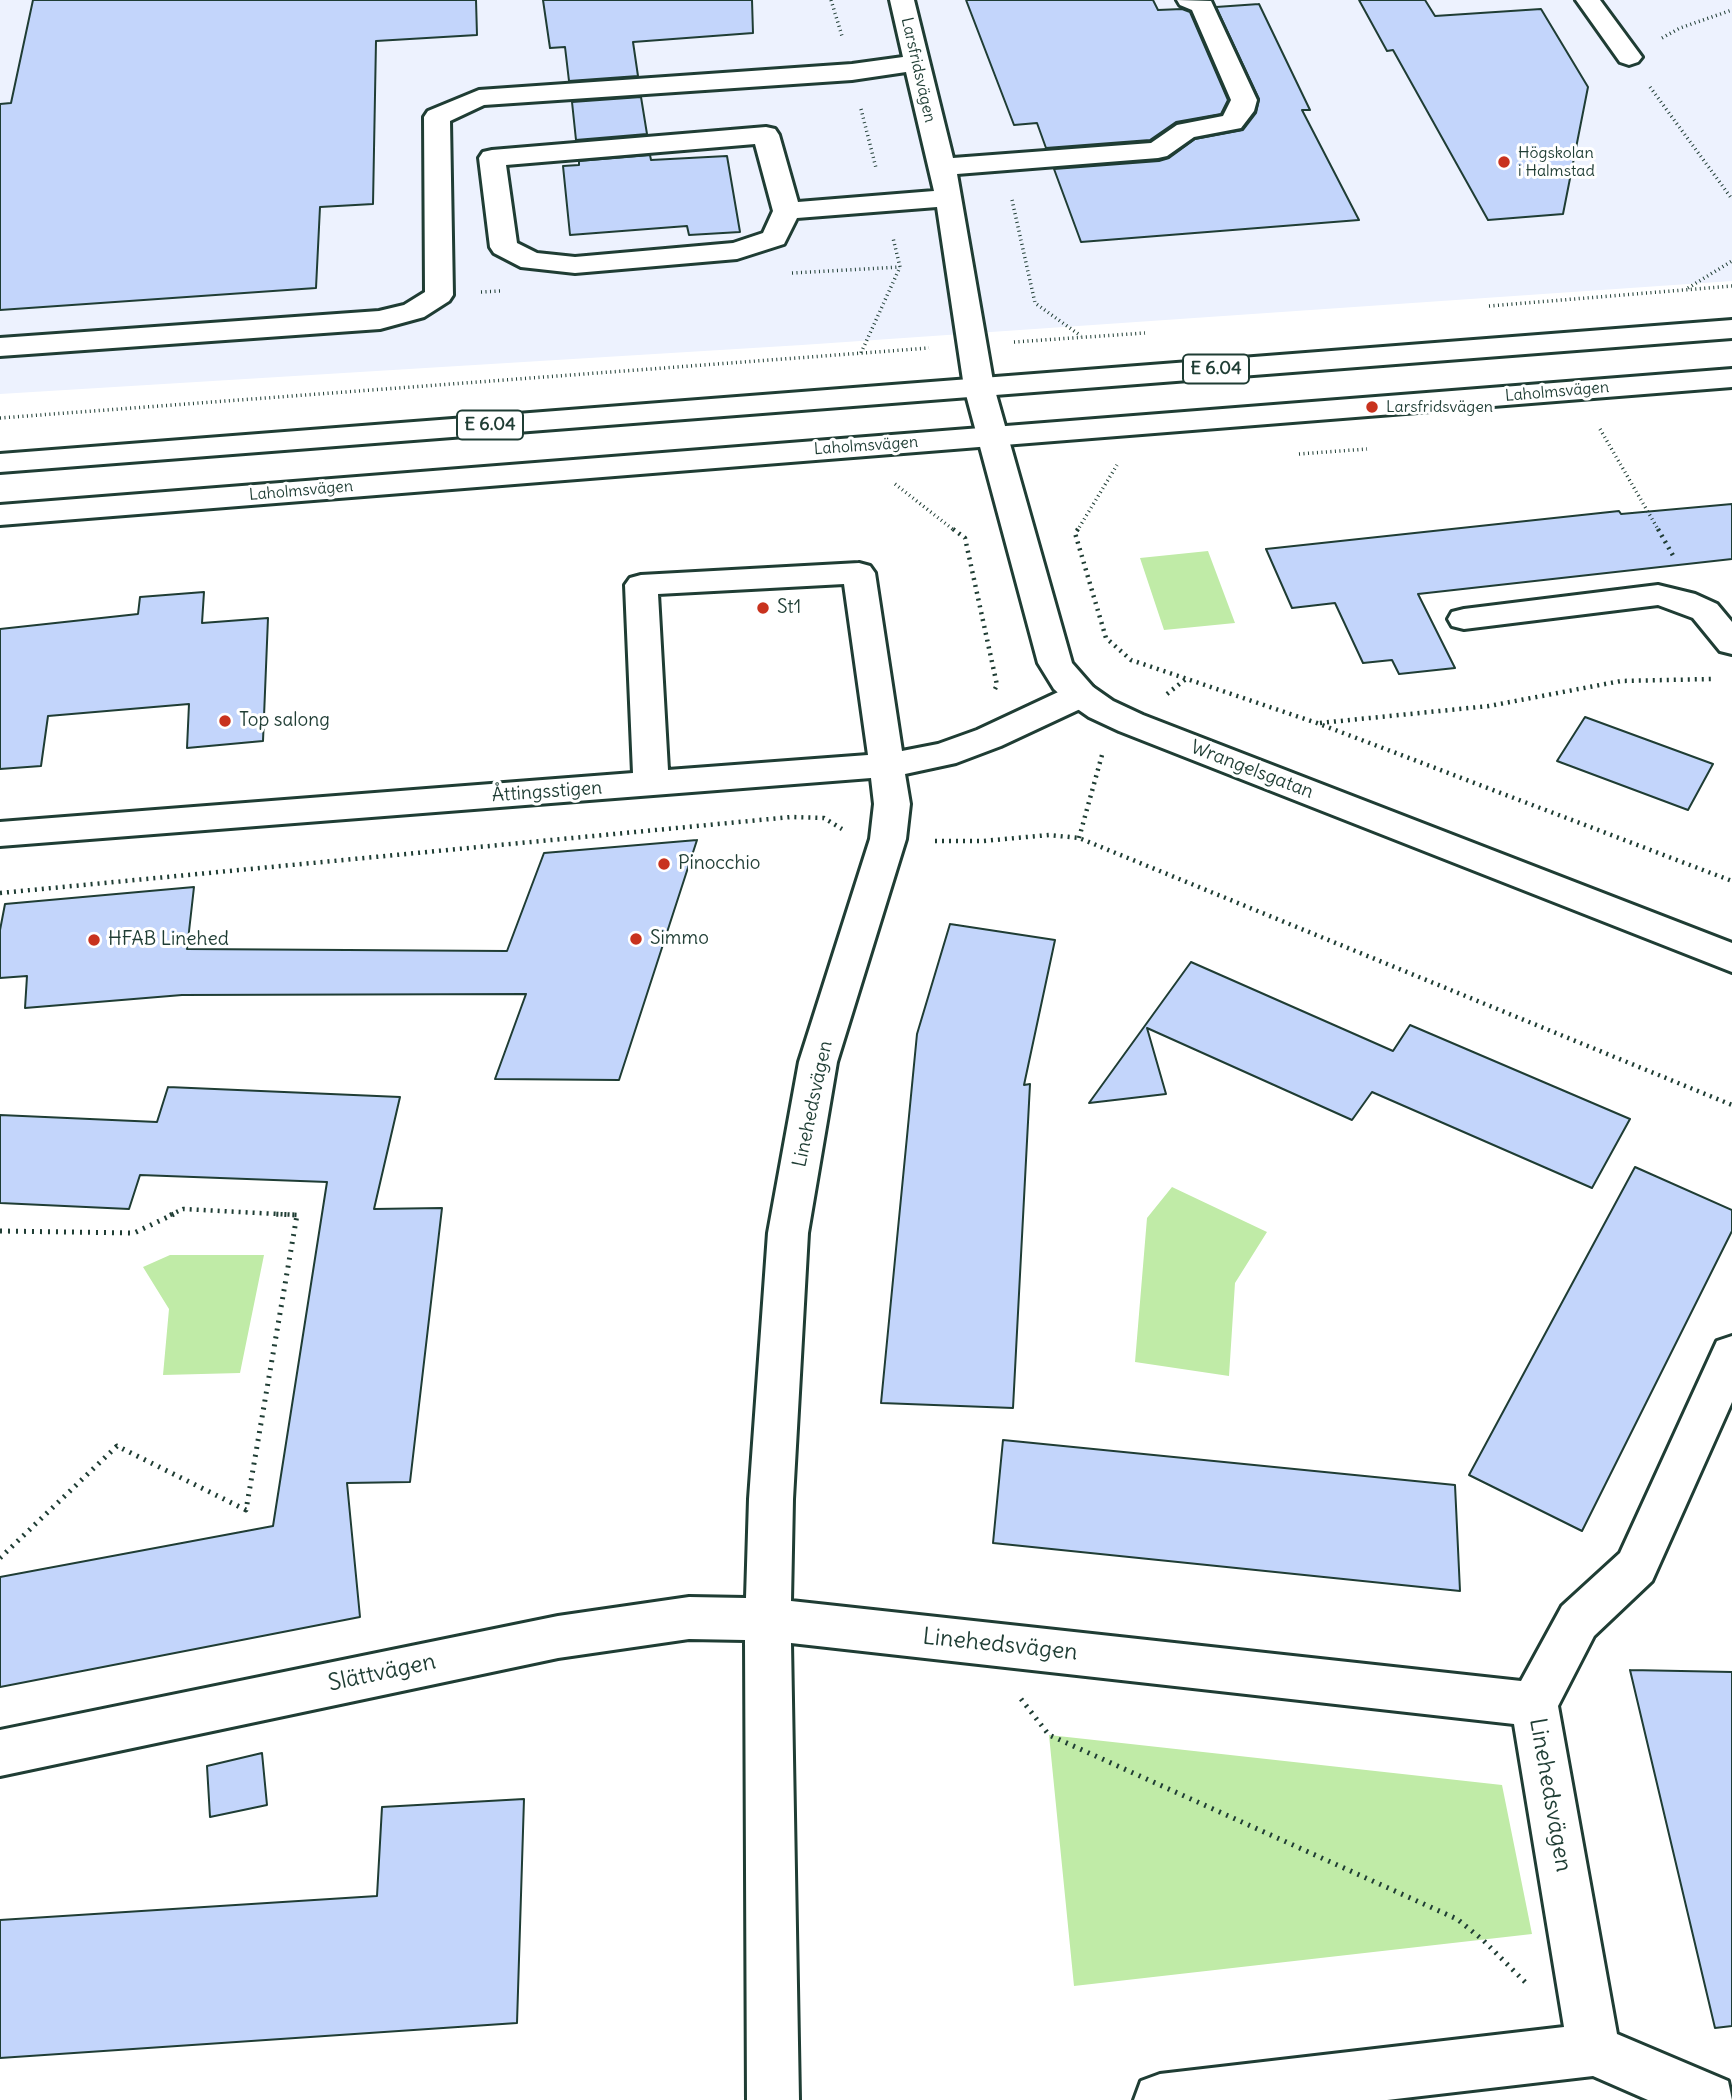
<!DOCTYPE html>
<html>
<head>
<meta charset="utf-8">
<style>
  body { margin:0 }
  canvas { display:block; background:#fff }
</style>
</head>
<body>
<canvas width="1732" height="2100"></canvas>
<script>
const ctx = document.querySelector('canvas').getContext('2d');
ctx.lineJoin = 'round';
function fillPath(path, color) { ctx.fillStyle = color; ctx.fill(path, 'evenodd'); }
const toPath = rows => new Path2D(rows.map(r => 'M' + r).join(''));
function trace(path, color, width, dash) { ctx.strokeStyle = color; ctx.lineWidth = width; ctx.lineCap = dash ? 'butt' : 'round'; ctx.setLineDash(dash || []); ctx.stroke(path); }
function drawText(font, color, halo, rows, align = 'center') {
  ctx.font = font + ' Delius,sans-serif'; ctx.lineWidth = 6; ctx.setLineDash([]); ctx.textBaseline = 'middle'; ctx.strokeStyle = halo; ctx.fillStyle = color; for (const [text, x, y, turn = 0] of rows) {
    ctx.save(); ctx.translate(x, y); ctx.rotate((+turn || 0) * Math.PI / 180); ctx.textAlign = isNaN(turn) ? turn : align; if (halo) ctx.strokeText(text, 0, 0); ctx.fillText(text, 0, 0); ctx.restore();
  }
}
const built = toPath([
  [0,0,1732,0,1732,281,802,345,0,394]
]);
const green = toPath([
  [1208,551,1235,623,1164,630,1140,558],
  [1172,1187,1267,1232,1235,1283,1229,1376,1135,1362,1147,1218],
  [170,1255,264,1255,240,1373,163,1375,169,1309,143,1267],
  [1049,1735,1502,1785,1532,1934,1074,1986]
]);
const building = toPath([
  [33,0,476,0,477,35,376,41,373,204,320,207,316,288,0,310,0,104,11,103,33,0],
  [543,0,752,0,753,33,633,42,638,76,569,81,565,47,550,48,543,0],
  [966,0,1153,0,1158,10,1182,9,1190,12,1228,100,1221,114,1176,122,1150,140,1046,148,1037,123,1014,125,966,0],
  [1359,0,1425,0,1435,16,1541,9,1588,87,1563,214,1488,220,1393,50,1387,51,1359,0],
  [1259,4,1310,110,1302,110,1359,220,1081,242,1054,169,1159,161,1169,158,1195,139,1243,130,1256,113,1259,99,1216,7,1259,4],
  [641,97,647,134,576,140,572,102,641,97],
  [650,155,651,160,727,156,740,232,689,235,687,226,570,235,563,166,579,165,579,161,650,155],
  [1732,504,1732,559,1418,594,1455,668,1399,674,1392,660,1363,663,1335,603,1292,608,1266,549,1619,511,1621,514,1732,504],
  [204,592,202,623,268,618,263,741,187,748,189,704,48,716,41,766,0,769,0,629,138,614,140,597,204,592],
  [1585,717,1713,764,1688,810,1557,761,1585,717],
  [697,840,619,1080,495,1079,526,994,182,995,25,1008,27,976,0,978,0,930,5,904,194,887,187,949,507,951,544,853,697,840],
  [950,924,1055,940,1024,1085,1030,1084,1013,1408,881,1403,917,1034,950,924],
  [1191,962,1393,1051,1410,1025,1630,1119,1592,1188,1372,1092,1352,1120,1147,1028,1166,1094,1089,1103,1191,962],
  [168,1087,400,1097,374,1209,442,1208,410,1482,347,1483,360,1617,0,1687,0,1577,273,1526,327,1182,140,1175,129,1209,0,1203,0,1115,157,1122,168,1087],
  [1635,1167,1732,1210,1732,1231,1582,1531,1469,1475,1635,1167],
  [1003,1440,1455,1485,1460,1591,993,1543,1003,1440],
  [1630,1670,1732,1672,1732,2026,1715,2028,1630,1670],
  [262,1753,267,1805,210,1817,207,1766,262,1753],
  [524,1799,517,2023,0,2058,0,1920,377,1896,382,1807,524,1799]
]);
const pathFar2 = toPath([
  [831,0,842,36],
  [1662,38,1680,28,1732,10],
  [1650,87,1732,199],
  [861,109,876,168],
  [1012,200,1035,303,1081,336],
  [792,273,900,267],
  [1688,288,1732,261],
  [481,292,501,291],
  [1489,306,1732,286],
  [1014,342,1145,333],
  [861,353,900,267,893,238],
  [0,418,929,348],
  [1600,429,1659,531],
  [1299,454,1367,449],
  [895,484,955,531],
  [1077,531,1117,465]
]);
const pathFar1 = toPath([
  [953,529,965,538,997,685,995,689],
  [1078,529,1075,533,1106,638,1131,660,1317,723,1732,881],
  [1658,529,1675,559],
  [1167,694,1187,678],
  [1320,723,1489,706,1621,681,1711,679],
  [1079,838,1102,755],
  [935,841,983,841,1049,835,1079,838,1732,1105],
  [0,893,791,817,824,818,842,829],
  [170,1215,183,1209,297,1215]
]);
const path = toPath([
  [0,1231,134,1233,174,1214],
  [0,1558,117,1446,246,1510,297,1215,271,1214],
  [1021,1699,1049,1735,1457,1919,1483,1940,1525,1982]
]);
const minor = toPath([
  [890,0,914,0,953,158,1151,143,1177,125,1223,116,1231,100,1192,10,1180,5,1177,0,1211,1,1257,100,1254,111,1241,128,1194,137,1167,156,1158,158,957,174,994,387,989,393,979,396,969,393,964,387,937,207,797,218,784,244,737,259,575,273,521,267,494,253,490,247,479,158,483,152,492,150,766,127,775,129,779,135,798,202,934,191,906,72,852,80,484,105,450,121,453,295,449,301,424,317,380,329,0,356,0,338,379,311,404,305,425,292,424,117,428,111,479,90,852,64,903,57,890,0],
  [755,144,773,211,763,233,733,243,575,257,537,253,517,243,506,165,755,144],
  [1576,0,1600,0,1642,57,1638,62,1629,65,1620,62,1576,0],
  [859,563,870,566,875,573,902,751,938,744,977,730,1069,687,1081,684,1093,687,1098,695,1093,703,1001,746,956,763,905,774,910,804,906,839,837,1062,808,1233,793,1499,791,1601,1521,1681,1562,1606,1620,1553,1717,1341,1732,1336,1732,1402,1652,1581,1594,1636,1558,1706,1617,2034,1728,2081,1732,2100,1648,2100,1593,2076,1387,2100,1134,2100,1141,2081,1160,2074,1564,2027,1514,1724,791,1643,799,2100,747,2100,745,1640,689,1639,558,1658,0,1776,0,1730,558,1616,689,1597,746,1598,749,1499,768,1233,799,1062,870,839,874,804,871,778,0,846,0,822,633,773,625,585,630,578,641,575,859,563],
  [844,584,868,755,668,770,658,594,844,584],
  [1658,585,1695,594,1717,604,1732,622,1732,654,1720,651,1693,618,1658,605,1464,629,1452,626,1448,619,1452,612,1464,609,1658,585]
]);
const major = toPath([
  [979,378,989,381,994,387,1072,663,1093,687,1113,701,1143,715,1732,943,1732,972,1119,731,1089,717,1069,703,1054,689,1038,663,964,387,969,381,979,378]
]);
const highway = toPath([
  [1732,320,1732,338,0,472,0,454,1732,320],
  [1732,369,1732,387,0,525,0,505,1732,369]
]);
const markers = [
  [1504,162,7,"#c8321e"],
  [1372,407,7,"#c8321e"],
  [763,608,7,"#c8321e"],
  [225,721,7,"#c8321e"],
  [664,864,7,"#c8321e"],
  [636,939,7,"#c8321e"],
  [94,940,7,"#c8321e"]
];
const farStreetnames = [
  ["Larsfridsvägen",918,70,77],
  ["Laholmsvägen",1557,392,-5],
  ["Laholmsvägen",866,446,-4],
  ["Laholmsvägen",301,491,-5]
];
const farPoinames = [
  ["Högskolan",1518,153],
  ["i Halmstad",1518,171],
  ["Larsfridsvägen",1386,407]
];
const shields = [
  [1216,369,66],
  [490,425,66]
];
const shieldNames = [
  ["E 6.04",1216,369],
  ["E 6.04",490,425]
];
const poiNames = [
  ["St1",777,608],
  ["Top salong",239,721],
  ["Pinocchio",678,864],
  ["Simmo",650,939],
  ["HFAB Linehed",108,940]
];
const streetNames = [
  ["Wrangelsgatan",1252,770,21],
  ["Åttingsstigen",547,792,-4],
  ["Linehedsvägen",813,1104,-78]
];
const nearStreetnames = [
  ["Linehedsvägen",1000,1645,6],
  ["Slättvägen",382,1673,-12],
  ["Linehedsvägen",1550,1795,80]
];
fillPath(built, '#edf2fe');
fillPath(green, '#c0eba7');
fillPath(building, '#c3d5fb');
trace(building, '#1f3d34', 2);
trace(minor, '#1f3d34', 6);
trace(major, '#1f3d34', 6);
trace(highway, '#1f3d34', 6);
trace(pathFar2, '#1f3d34', 3.5, [1, 3.5]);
trace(pathFar1, '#1f3d34', 4.5, [2, 5]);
trace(path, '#1f3d34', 5, [2, 6]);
fillPath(minor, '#fff');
fillPath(major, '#fff');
fillPath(highway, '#fff');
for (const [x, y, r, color] of markers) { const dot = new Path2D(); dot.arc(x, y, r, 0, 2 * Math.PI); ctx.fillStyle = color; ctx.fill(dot); trace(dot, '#fff', 2.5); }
drawText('16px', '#1f3d34', '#fff', farStreetnames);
drawText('16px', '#1f3d34', '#fff', farPoinames, 'left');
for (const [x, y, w] of shields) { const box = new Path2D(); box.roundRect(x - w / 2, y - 14.5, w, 29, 5); ctx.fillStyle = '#fff'; ctx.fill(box); trace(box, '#1f3d34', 2); }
drawText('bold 18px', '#1f3d34', null, shieldNames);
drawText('19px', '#1f3d34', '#fff', poiNames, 'left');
drawText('19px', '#1f3d34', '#fff', streetNames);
drawText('23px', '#1f3d34', '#fff', nearStreetnames);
</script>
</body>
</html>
